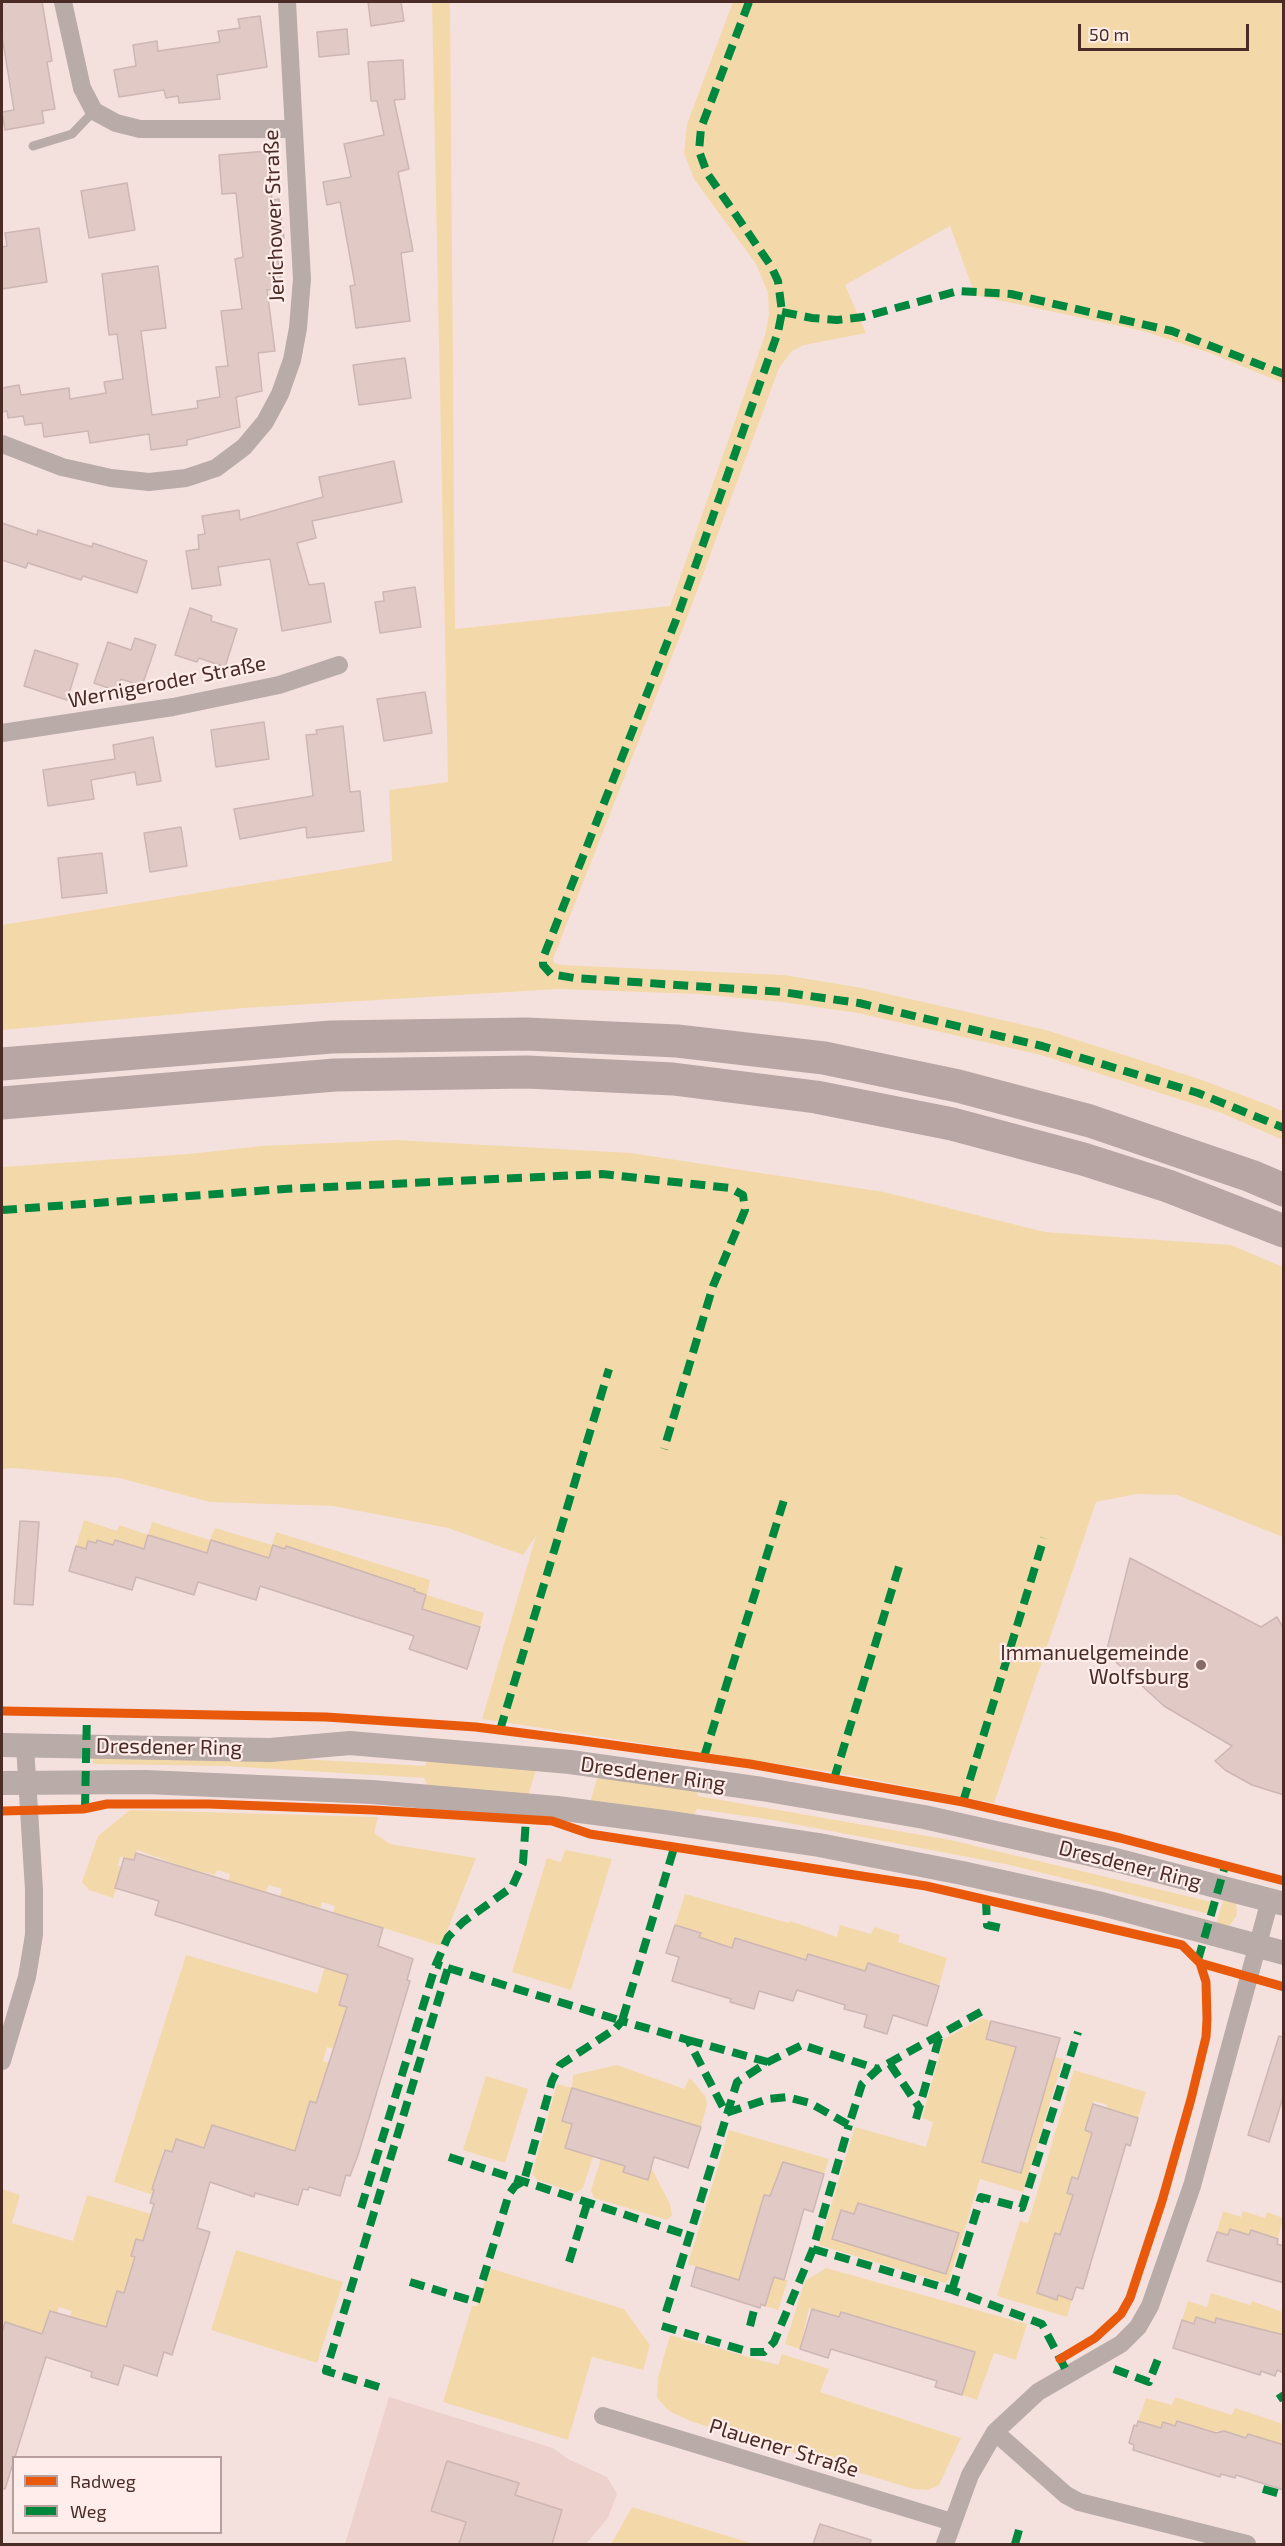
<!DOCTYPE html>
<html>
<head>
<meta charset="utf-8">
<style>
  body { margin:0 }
  #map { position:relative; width:1285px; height:2546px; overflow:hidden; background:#f4e1de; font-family:"Exo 2",sans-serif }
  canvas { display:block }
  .frame { position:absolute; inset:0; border:3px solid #4a2b26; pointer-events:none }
  .legend { position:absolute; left:12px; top:2456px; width:210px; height:78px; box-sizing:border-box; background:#feedea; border:2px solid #b69f9c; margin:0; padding:8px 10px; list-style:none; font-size:18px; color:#4a2b26 }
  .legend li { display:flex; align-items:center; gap:12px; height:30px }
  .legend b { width:30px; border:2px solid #b69f9c }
  .scale { position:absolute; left:1078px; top:24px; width:171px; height:27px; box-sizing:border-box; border:3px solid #4a2b26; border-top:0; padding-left:8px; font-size:18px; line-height:21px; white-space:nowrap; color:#4a2b26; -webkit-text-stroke:4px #feedea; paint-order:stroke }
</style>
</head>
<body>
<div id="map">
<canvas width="1285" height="2546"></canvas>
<div class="frame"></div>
<ul class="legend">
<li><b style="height:8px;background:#e8590c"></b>Radweg</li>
<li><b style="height:8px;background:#00873e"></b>Weg</li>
</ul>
<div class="scale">50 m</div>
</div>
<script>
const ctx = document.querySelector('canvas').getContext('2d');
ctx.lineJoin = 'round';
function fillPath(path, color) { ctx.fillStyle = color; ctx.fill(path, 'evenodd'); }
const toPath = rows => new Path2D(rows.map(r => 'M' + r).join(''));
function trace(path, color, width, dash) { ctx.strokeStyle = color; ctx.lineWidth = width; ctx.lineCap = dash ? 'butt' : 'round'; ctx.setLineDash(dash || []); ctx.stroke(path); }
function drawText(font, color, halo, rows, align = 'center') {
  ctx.font = font + ' "Exo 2",sans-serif'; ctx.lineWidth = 4.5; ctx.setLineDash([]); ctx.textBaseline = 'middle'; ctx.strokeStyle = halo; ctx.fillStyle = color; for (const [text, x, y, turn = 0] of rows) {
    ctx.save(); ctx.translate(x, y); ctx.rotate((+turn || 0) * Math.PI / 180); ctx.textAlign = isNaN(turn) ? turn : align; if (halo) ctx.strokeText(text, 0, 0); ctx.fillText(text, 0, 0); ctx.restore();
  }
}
const built = toPath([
  [389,2397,553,2448,568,2459,607,2477,617,2494,608,2518,586,2544,345,2544]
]);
const green = toPath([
  [432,2,450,2,455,629,670,606,765,335,769,314,768,293,756,264,694,179,684,153,687,124,733,2,1283,2,1283,383,1210,353,1143,331,975,295,950,226,845,285,866,333,804,345,792,351,779,368,687,618,553,959,554,963,562,965,784,975,862,988,1046,1030,1202,1080,1271,1106,1283,1112,1283,1140,1219,1112,1041,1055,858,1013,781,1002,699,994,559,989,244,1008,2,1030,2,925,392,861,389,790,448,782],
  [396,1140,631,1153,884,1192,1045,1232,1231,1245,1283,1267,1283,1537,1177,1495,1137,1494,1096,1502,994,1803,838,1773,482,1719,536,1536,523,1555,448,1528,333,1506,210,1502,119,1478,13,1468,2,1469,2,1167,189,1154,261,1146],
  [84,1520,117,1531,119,1525,148,1535,152,1522,210,1540,215,1528,272,1545,276,1532,430,1580,427,1595,484,1613,480,1627,422,1609,426,1595,414,1591,414,1588,286,1546,285,1549,273,1545,269,1558,211,1540,207,1553,148,1536,144,1549,115,1540,113,1545,96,1543,86,1549,76,1546],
  [93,1751,212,1754,425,1766,429,1755,538,1764,527,1799,430,1790,424,1778,226,1766,93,1764],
  [599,1772,695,1785,698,1796,950,1840,1212,1902,1209,1914,1010,1865,773,1820,697,1809,691,1820,589,1806],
  [130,1810,378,1817,374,1833,390,1844,476,1858,441,1946,355,1919,330,1921,335,1906,322,1902,320,1908,308,1904,307,1907,279,1899,282,1889,269,1885,266,1892,256,1889,254,1891,228,1883,230,1874,217,1870,215,1875,204,1872,203,1874,137,1850,134,1860,120,1857,118,1866,122,1867,113,1898,89,1890,82,1882,98,1836],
  [565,1850,612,1859,571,1990,512,1972,547,1858,561,1862],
  [685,1894,789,1923,790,1921,837,1937,840,1925,871,1934,874,1927,900,1935,898,1942,947,1958,939,1986,868,1963,865,1971,808,1954,806,1960,735,1939,732,1948,699,1937,700,1932,675,1925],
  [1225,1895,1236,1903,1237,1915,1230,1925,1215,1927],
  [329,1954,356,1962,339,2005,347,2007,339,2050,327,2047,323,2061,329,2063,322,2105,311,2101,295,2160,263,2141,212,2125,203,2151,172,2152,163,2150,153,2195,114,2182,186,1955,317,1993],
  [982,2018,991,2021,986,2039,1063,2059,1023,2192,980,2179,949,2280,945,2283,819,2245,855,2127,926,2147,933,2122,922,2118,944,2039],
  [1011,2067,1049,2079,1020,2173],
  [858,2203,874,2208,871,2219,913,2219,958,2233,946,2274,833,2239,854,2214],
  [617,2065,684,2089,689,2079,692,2080,706,2097,707,2104,701,2127,572,2088,562,2120,572,2124,565,2148,593,2157,583,2188,576,2193,537,2180,532,2174,557,2084,572,2088,573,2075],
  [1074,2070,1146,2092,1138,2118,1107,2109,1107,2105,1094,2101,1085,2130,1092,2133,1078,2179,1072,2177,1073,2195,1060,2235,1055,2234,1037,2293,1056,2300,1058,2295,1072,2300,1067,2317,997,2296,1020,2221,1028,2223],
  [486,2076,528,2089,505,2163,463,2150],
  [729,2130,829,2159,824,2174,783,2162,770,2196,764,2195,783,2280,788,2280,778,2310,765,2306,771,2285,754,2285,688,2264],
  [603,2152,627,2159,623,2172,647,2180,651,2167,670,2204,672,2215,667,2220,594,2198,591,2190],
  [2,2189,20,2195,12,2223,73,2241,87,2195,151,2214,143,2241,136,2239,131,2255,143,2260,141,2270,132,2268,128,2281,130,2295,117,2291,111,2309,125,2333,70,2316,72,2311,59,2307,57,2313,49,2311,41,2337,5,2323,2,2333],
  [1223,2211,1241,2217,1243,2211,1265,2218,1267,2212,1283,2218,1278,2239,1251,2230,1249,2235,1228,2235,1217,2232],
  [236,2250,343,2282,317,2363,211,2330],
  [489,2268,624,2309,650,2345,643,2370,592,2357,568,2440,443,2402,472,2306,477,2306],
  [826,2268,1027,2324,1016,2360,994,2353,977,2400,962,2395,975,2352,841,2312,839,2317,809,2308,800,2349,785,2344,805,2281],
  [1211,2293,1250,2305,1252,2301,1283,2312,1283,2335,1217,2318,1215,2323,1196,2318,1194,2324,1182,2320,1188,2301,1207,2307],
  [670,2335,778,2365,782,2354,829,2369,820,2392,961,2438,939,2485,928,2490,913,2489,690,2421,669,2411,657,2398,658,2378],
  [1175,2397,1232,2415,1235,2408,1283,2424,1283,2445,1248,2434,1246,2438,1216,2431,1214,2438,1203,2435,1204,2429,1197,2427,1184,2429,1185,2423,1177,2421,1175,2426,1163,2422,1161,2428,1138,2421,1146,2398,1172,2405],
  [632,2507,754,2544,611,2544]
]);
const building = toPath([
  [2,2,42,2,52,61,47,62,55,109,42,111,44,123,5,130,2,112,14,110,2,36,2,2],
  [368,2,401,2,404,21,371,26,368,2],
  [260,16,267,67,217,75,220,99,179,103,178,96,166,98,164,90,119,97,114,70,136,66,133,45,157,41,158,51,220,42,218,31,240,28,238,19,260,16],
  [347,29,349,54,319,57,317,32,347,29],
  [403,60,405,99,394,100,409,169,398,172,413,251,401,253,410,321,356,328,350,286,355,285,340,202,327,205,323,182,351,177,344,144,384,135,377,101,371,101,368,62,403,60],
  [267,151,272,200,279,199,284,238,275,239,282,288,267,290,275,351,258,353,262,391,236,397,240,427,187,440,187,445,151,450,149,434,90,443,88,431,44,437,42,423,25,425,23,416,8,418,7,411,2,412,2,388,19,385,21,395,69,388,70,399,106,393,104,382,123,379,117,334,109,335,102,274,158,266,166,328,141,331,152,415,198,408,197,401,220,397,216,367,228,366,221,311,242,309,235,259,243,257,236,193,222,194,219,155,267,151],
  [127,183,135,230,89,238,81,191,127,183],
  [39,228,47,282,2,289,2,247,7,246,5,233,39,228],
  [405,358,411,398,359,405,353,365,405,358],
  [394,461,402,502,312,521,316,538,297,543,309,585,324,583,331,622,282,631,270,559,218,567,221,585,192,589,186,551,199,549,198,535,205,534,202,516,239,510,240,520,323,497,319,477,394,461],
  [2,523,37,535,38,530,92,547,93,543,147,561,137,593,83,576,81,580,28,563,26,568,2,560,2,523],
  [415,587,421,627,380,633,375,602,384,601,383,592,415,587],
  [190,608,212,616,211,621,237,629,225,667,199,658,197,662,175,655,190,608],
  [135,638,156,645,142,686,121,679,117,691,94,683,108,642,131,650,135,638],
  [35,650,78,664,67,700,24,686,35,650],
  [425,692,432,733,384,741,377,699,425,692],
  [264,722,269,759,216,767,211,730,264,722],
  [343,726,350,792,360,791,364,831,307,838,306,827,240,839,234,809,313,796,306,735,317,734,316,730,343,726],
  [153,737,161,781,137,785,135,772,91,780,94,799,48,806,43,770,115,759,113,745,153,737],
  [181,827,187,866,150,872,144,833,181,827],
  [102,853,107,893,62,898,58,858,102,853],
  [20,1521,39,1522,33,1605,14,1604,20,1521],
  [148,1535,207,1553,211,1540,269,1558,273,1545,285,1549,286,1546,415,1589,414,1591,426,1595,422,1609,480,1627,467,1669,409,1649,414,1636,260,1586,256,1600,198,1582,194,1595,136,1577,132,1590,69,1571,76,1546,86,1549,88,1541,96,1543,97,1540,113,1545,115,1540,144,1549,148,1535],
  [1130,1558,1261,1627,1277,1617,1284,1629,1284,1795,1252,1785,1225,1770,1215,1761,1232,1746,1164,1706,1106,1653,1130,1558],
  [136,1853,383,1928,378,1946,413,1959,407,1980,410,1981,358,2155,350,2176,346,2175,340,2196,309,2187,308,2190,303,2189,298,2205,255,2193,254,2197,210,2182,197,2228,210,2232,172,2355,164,2352,157,2376,124,2365,118,2385,91,2377,92,2372,46,2357,5,2489,2,2488,2,2333,5,2322,42,2334,50,2311,106,2327,117,2291,124,2293,135,2257,131,2256,136,2239,143,2241,154,2204,150,2203,154,2190,152,2189,165,2150,172,2152,176,2139,204,2148,212,2125,295,2151,310,2101,316,2103,347,2007,339,2005,348,1975,155,1915,159,1901,115,1888,124,1858,134,1860,136,1853],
  [675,1925,701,1933,699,1937,732,1948,735,1938,806,1960,808,1954,865,1971,868,1963,939,1986,927,2026,893,2015,887,2034,864,2027,867,2015,844,2009,845,2005,797,1990,793,2001,759,1991,754,2009,730,2002,731,1999,672,1981,679,1957,666,1953,675,1925],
  [991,2021,1060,2038,1021,2173,982,2162,1016,2047,986,2039,991,2021],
  [1279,2036,1284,2037,1284,2094,1269,2142,1248,2135,1279,2036],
  [572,2088,701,2127,688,2168,654,2157,648,2180,623,2172,625,2166,565,2148,572,2124,562,2121,572,2088],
  [1093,2104,1138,2118,1130,2146,1126,2144,1083,2289,1076,2287,1072,2300,1058,2295,1057,2300,1037,2293,1055,2233,1060,2235,1073,2195,1067,2193,1072,2177,1078,2179,1092,2133,1085,2130,1093,2104],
  [783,2162,824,2174,813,2212,804,2209,784,2280,774,2277,765,2306,761,2304,760,2308,691,2286,696,2267,739,2280,764,2195,770,2196,783,2162],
  [858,2203,959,2233,946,2274,832,2239,841,2210,854,2214,858,2203],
  [1230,2229,1249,2235,1251,2230,1278,2239,1277,2244,1284,2246,1284,2283,1207,2261,1217,2232,1228,2235,1230,2229],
  [812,2309,839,2317,841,2312,975,2352,962,2395,935,2387,937,2381,831,2349,828,2358,800,2349,812,2309],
  [1196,2317,1215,2323,1216,2318,1284,2335,1284,2373,1277,2370,1275,2376,1261,2371,1260,2375,1173,2348,1182,2320,1194,2324,1196,2317],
  [1138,2421,1161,2428,1163,2422,1175,2426,1177,2421,1216,2433,1224,2431,1246,2438,1248,2434,1284,2445,1284,2490,1236,2475,1235,2478,1221,2474,1220,2477,1133,2450,1134,2445,1129,2443,1134,2425,1137,2426,1138,2421],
  [447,2461,519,2483,515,2495,562,2510,552,2544,459,2544,466,2522,431,2511,447,2461],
  [820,2524,871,2540,870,2544,813,2544,820,2524]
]);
const service = toPath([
  [33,146,72,134,94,111]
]);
const minor = toPath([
  [63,2,82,88,94,111,116,123,140,129,294,129],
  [2,444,62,467,111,478,149,482,186,478,216,468,244,447,265,422,280,394,292,360,298,328,302,279,287,2],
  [2,733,173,707,279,685,339,665],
  [2,2061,27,1977,34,1935,34,1890,25,1746],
  [603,2416,952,2522],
  [995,2432,1066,2495,1079,2502,1247,2544],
  [945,2544,970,2475,995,2432,1038,2392,1121,2344,1138,2327,1150,2306,1192,2186,1270,1900]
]);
const tertiary = toPath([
  [2,1745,270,1750,350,1743,570,1762,762,1789,924,1817,1116,1860,1284,1904],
  [2,1783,146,1782,372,1792,557,1808,664,1822,819,1845,962,1873,1102,1904,1284,1953]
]);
const motorway = toPath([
  [2,1064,331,1037,526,1034,677,1041,824,1058,958,1086,1090,1121,1251,1176,1284,1190],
  [2,1103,335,1075,527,1072,673,1079,816,1097,952,1124,1083,1159,1168,1186,1284,1231]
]);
const quiet = toPath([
  [749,2,701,128,699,151,707,173,771,266,778,281,782,312,778,332,678,615,543,958,543,965,551,974,574,978,782,992,859,1003,1042,1046,1198,1093,1284,1128],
  [782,312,812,318,837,320,863,317,958,291,1011,294,1172,331,1284,374],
  [2,1210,284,1189,602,1174,730,1188,743,1195,745,1210,713,1286,664,1449],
  [500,1730,609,1369],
  [704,1757,784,1500],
  [834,1779,901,1560],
  [963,1802,1044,1538],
  [85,1809,87,1711],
  [986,1900,987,1925,1001,1928],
  [1198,1960,1225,1866],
  [448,1968,622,2021,674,1848],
  [688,2040,768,2062],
  [890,2064,919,2107],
  [916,2119,940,2035],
  [449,2157,690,2236],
  [361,2208,436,1964,448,1937,463,1922,512,1887,523,1863,526,1819],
  [813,2249,952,2290,1042,2324,1068,2374],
  [569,2262,588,2201],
  [410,2282,476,2302,509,2194,515,2186,524,2181,552,2081,560,2065,615,2029,622,2021,688,2040,726,2113,768,2099,787,2097,810,2103,849,2125,862,2084,878,2069,988,2008],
  [952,2290,981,2197,1022,2208,1078,2032],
  [666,2312,737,2082,768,2062,802,2045,878,2069],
  [662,2326,750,2352,764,2352,774,2342,813,2249,849,2125],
  [750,2326,754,2310],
  [1114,2369,1149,2382,1158,2359],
  [379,2387,326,2371,448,1968,436,1964],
  [1278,2399,1284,2395],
  [1263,2489,1284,2495],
  [1015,2544,1019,2530]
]);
const cycleway = toPath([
  [2,1711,326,1717,476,1727,576,1740,750,1764,963,1802,1120,1838,1284,1881],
  [2,1811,83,1809,107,1804,209,1804,373,1810,552,1821,590,1834,926,1886,1182,1945,1200,1963,1206,1982,1207,2019,1206,2037,1191,2099,1162,2201,1130,2298,1121,2314,1095,2338,1060,2359],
  [1200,1963,1284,1987]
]);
const markers = [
  [1201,1665,6,"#866b66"]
];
const streetNames = [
  ["Jerichower Straße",274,216,-92],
  ["Wernigeroder Straße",167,682,-11],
  ["Dresdener Ring",169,1747,1],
  ["Dresdener Ring",653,1774,8],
  ["Dresdener Ring",1130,1865,14],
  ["Plauener Straße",784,2448,17]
];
const poiNames = [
  ["Immanuelgemeinde",1189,1653],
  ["Wolfsburg",1189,1677]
];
fillPath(built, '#ecd1cc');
fillPath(green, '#f3d9aa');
fillPath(building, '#e1c9c6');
trace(building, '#cdb6b3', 1.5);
trace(service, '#b8aba8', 9);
trace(minor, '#b8aba8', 18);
trace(tertiary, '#b8aba8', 24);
trace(motorway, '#b8a6a4', 33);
trace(quiet, '#00873e', 8, [15, 8]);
trace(cycleway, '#e8590c', 9);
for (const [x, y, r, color] of markers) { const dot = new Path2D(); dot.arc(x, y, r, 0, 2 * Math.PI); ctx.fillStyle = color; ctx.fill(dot); trace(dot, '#feedea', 2); }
drawText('21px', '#4a2b26', '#feedea', streetNames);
drawText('21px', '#4a2b26', '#feedea', poiNames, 'right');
</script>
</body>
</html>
